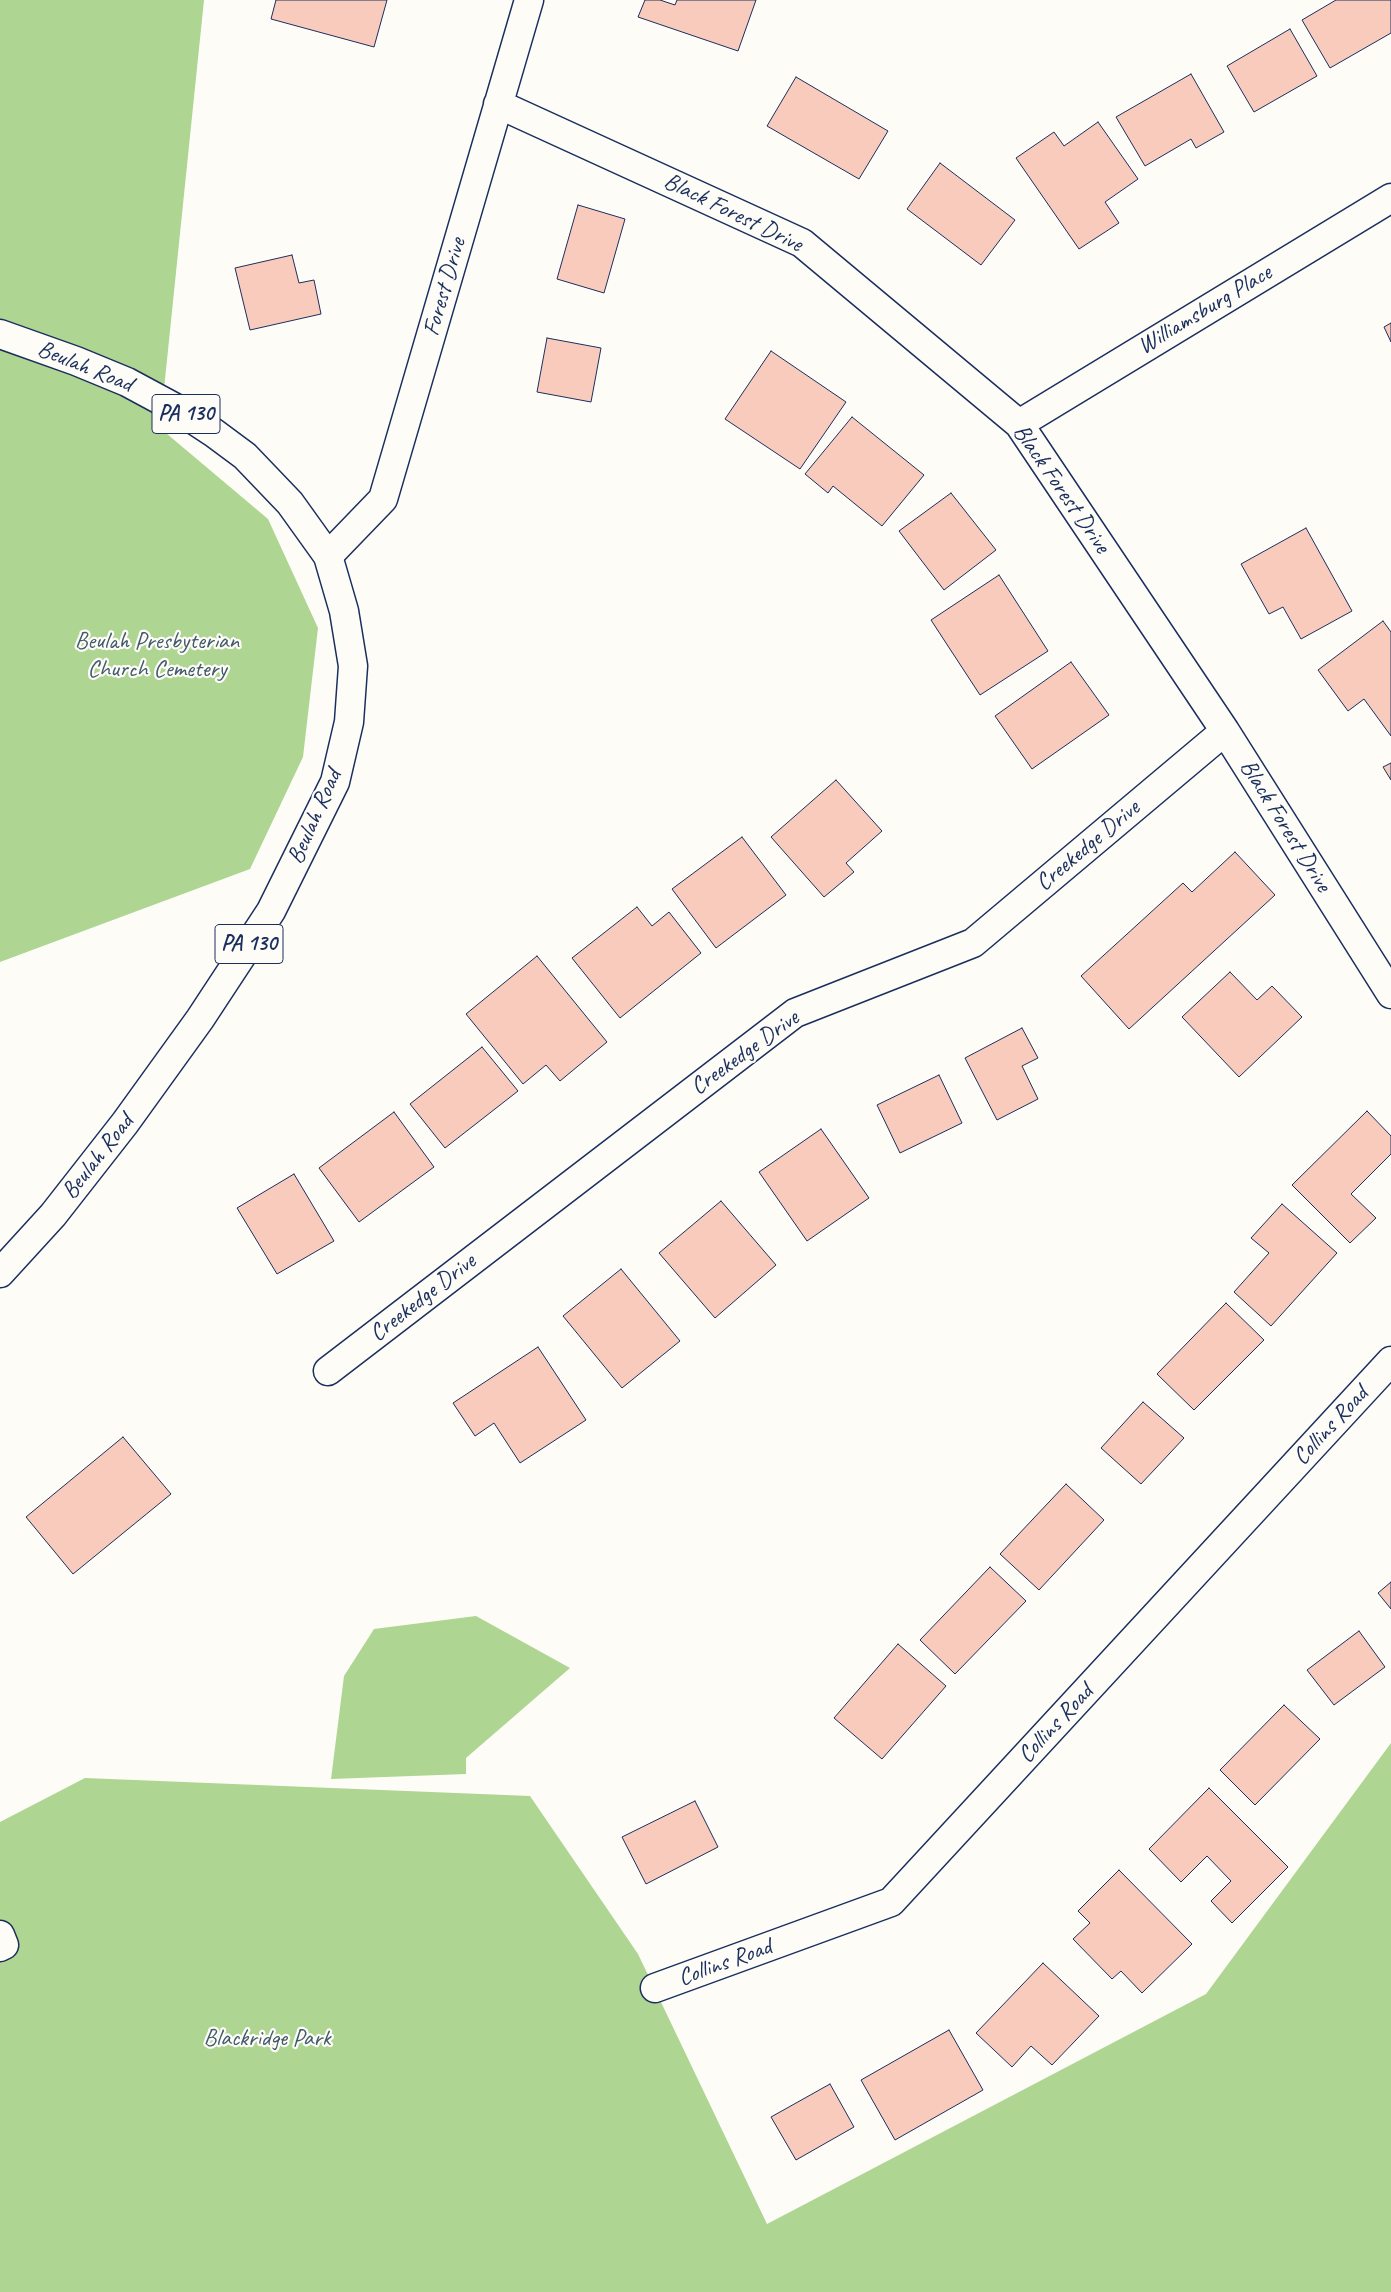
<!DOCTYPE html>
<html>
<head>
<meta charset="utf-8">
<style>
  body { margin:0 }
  canvas { display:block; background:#fdfcf7 }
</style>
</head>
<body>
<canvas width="1391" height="2292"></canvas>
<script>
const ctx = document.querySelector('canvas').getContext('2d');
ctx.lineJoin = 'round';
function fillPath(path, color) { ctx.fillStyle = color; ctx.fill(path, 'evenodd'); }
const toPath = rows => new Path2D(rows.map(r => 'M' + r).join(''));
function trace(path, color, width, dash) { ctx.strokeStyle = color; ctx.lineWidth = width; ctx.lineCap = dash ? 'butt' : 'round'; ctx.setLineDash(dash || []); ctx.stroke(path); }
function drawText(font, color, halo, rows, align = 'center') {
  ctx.font = font + ' Caveat,sans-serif'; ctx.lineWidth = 4.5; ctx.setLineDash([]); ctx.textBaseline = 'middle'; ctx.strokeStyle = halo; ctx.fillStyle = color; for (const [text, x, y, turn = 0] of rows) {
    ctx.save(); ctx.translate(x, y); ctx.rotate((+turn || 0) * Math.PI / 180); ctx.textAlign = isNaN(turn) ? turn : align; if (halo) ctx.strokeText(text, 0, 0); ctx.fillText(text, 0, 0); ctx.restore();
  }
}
const green = toPath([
  [0,0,204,0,160,428,268,519,318,628,303,757,250,869,0,962],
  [476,1616,570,1668,466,1758,466,1774,331,1779,344,1676,374,1629],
  [1391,1743,1391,2292,0,2292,0,1822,85,1778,530,1796,638,1954,767,2224,1206,1994]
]);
const building = toPath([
  [276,0,387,0,374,47,271,19,276,0],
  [645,0,660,0,675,5,677,0,756,0,738,51,638,17,645,0],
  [1336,0,1391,0,1391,33,1330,68,1302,20,1336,0],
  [1290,29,1317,76,1254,112,1227,66,1290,29],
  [1191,74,1224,132,1196,148,1191,139,1145,166,1116,117,1191,74],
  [796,77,888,131,859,179,767,126,796,77],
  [1098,122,1138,179,1105,202,1119,223,1079,249,1016,158,1054,132,1064,146,1098,122],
  [940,163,1015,220,981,265,907,209,940,163],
  [578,205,625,219,604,293,557,279,578,205],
  [292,255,299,283,314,280,321,314,250,330,235,268,292,255],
  [1391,323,1391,342,1384,327,1391,323],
  [547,338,601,348,591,402,537,392,547,338],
  [771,351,846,402,800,469,725,419,771,351],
  [852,417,924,475,882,526,833,486,828,493,805,474,852,417],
  [951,493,996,550,944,590,899,531,951,493],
  [1306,528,1352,611,1301,639,1283,607,1269,614,1241,564,1306,528],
  [999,575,1048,651,980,695,931,620,999,575],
  [1383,621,1391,632,1391,736,1364,699,1348,711,1318,670,1383,621],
  [1071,662,1109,715,1032,769,995,716,1071,662],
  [1391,763,1391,780,1383,767,1391,763],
  [836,780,882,831,846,863,854,872,824,897,771,837,836,780],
  [742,837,786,895,716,948,672,889,742,837],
  [1235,852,1275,895,1129,1029,1081,976,1183,883,1192,892,1235,852],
  [637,907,652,926,669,912,701,953,620,1018,572,958,637,907],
  [537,956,607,1042,560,1081,546,1065,523,1084,466,1014,537,956],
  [1230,972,1257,1000,1272,986,1302,1017,1239,1077,1182,1017,1230,972],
  [1022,1028,1038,1058,1022,1066,1038,1099,997,1120,965,1058,1022,1028],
  [482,1047,518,1091,445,1148,410,1104,482,1047],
  [939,1075,962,1123,900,1153,877,1105,939,1075],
  [1367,1111,1391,1136,1391,1154,1351,1194,1376,1218,1350,1243,1292,1185,1367,1111],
  [394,1112,434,1167,359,1222,319,1168,394,1112],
  [821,1129,869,1198,807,1241,759,1172,821,1129],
  [294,1174,334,1241,277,1274,237,1208,294,1174],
  [721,1201,776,1265,715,1318,659,1253,721,1201],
  [1282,1204,1337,1253,1271,1326,1234,1292,1269,1253,1251,1238,1282,1204],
  [621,1269,680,1341,622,1388,563,1316,621,1269],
  [1226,1303,1264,1340,1194,1410,1157,1374,1226,1303],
  [538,1347,586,1420,520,1463,494,1423,475,1436,453,1403,538,1347],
  [1143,1402,1184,1438,1141,1484,1101,1448,1143,1402],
  [123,1437,171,1494,73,1574,26,1517,123,1437],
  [1066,1484,1104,1520,1039,1590,1000,1554,1066,1484],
  [990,1567,1026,1601,955,1674,920,1640,990,1567],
  [1391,1582,1391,1609,1378,1593,1391,1582],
  [1359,1631,1385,1667,1334,1705,1307,1670,1359,1631],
  [898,1644,946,1686,882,1759,834,1718,898,1644],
  [1284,1705,1320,1739,1255,1805,1220,1770,1284,1705],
  [1209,1788,1288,1867,1232,1923,1211,1901,1231,1881,1207,1856,1181,1882,1149,1849,1209,1788],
  [695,1801,718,1847,646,1884,622,1837,695,1801],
  [1119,1870,1192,1944,1142,1993,1121,1971,1112,1979,1073,1939,1090,1923,1078,1911,1119,1870],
  [1043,1963,1099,2016,1052,2065,1031,2046,1012,2067,976,2033,1043,1963],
  [949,2030,983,2090,895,2140,861,2080,949,2030],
  [830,2084,854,2127,796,2160,771,2117,830,2084]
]);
const minor = toPath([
  [498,104,802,243,1019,424,1225,731,1391,994],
  [1019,424,1391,198],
  [328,556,383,499,529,0],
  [328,1371,795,1013,973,943,1225,731],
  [0,1935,4,1945,0,1947],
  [655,1988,891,1902,1391,1361]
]);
const major = toPath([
  [0,334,76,361,127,382,179,410,214,433,245,456,290,503,328,556,344,611,353,666,349,722,335,782,271,911,200,1019,125,1123,53,1215,0,1273]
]);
const shields = [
  [186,414,68],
  [249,944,68]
];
const shieldNames = [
  ["PA 130",186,414],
  ["PA 130",249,944]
];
const streetNames = [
  ["Black Forest Drive",733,213,26],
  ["Forest Drive",445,287,-74],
  ["Williamsburg Place",1205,310,-31],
  ["Beulah Road",85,367,22],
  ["Black Forest Drive",1061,489,55],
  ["Beulah Road",315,817,-66],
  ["Black Forest Drive",1285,826,58],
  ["Creekedge Drive",1088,846,-40],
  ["Creekedge Drive",745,1053,-36],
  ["Beulah Road",98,1157,-52],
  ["Creekedge Drive",423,1298,-38],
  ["Collins Road",1331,1426,-47],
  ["Collins Road",1056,1724,-47],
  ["Collins Road",725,1963,-20]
];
const parkNames = [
  ["Beulah Presbyterian",157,642],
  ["Church Cemetery",157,670],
  ["Blackridge Park",267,2039]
];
fillPath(green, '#aed692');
fillPath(building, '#f9cbbd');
trace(building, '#1b2f5e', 1);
trace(minor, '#1b2f5e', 31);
trace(major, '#1b2f5e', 31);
trace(minor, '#fdfcf7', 28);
trace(major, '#fdfcf7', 28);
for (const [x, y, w] of shields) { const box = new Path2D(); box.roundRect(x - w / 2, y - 19.5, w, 39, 4); ctx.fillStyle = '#fdfcf7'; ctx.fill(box); trace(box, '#1b2f5e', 1); }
drawText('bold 22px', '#1b2f5e', null, shieldNames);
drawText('24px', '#1b2f5e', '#fdfcf7', streetNames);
drawText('24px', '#40596b', '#fdfcf7', parkNames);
</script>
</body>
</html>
